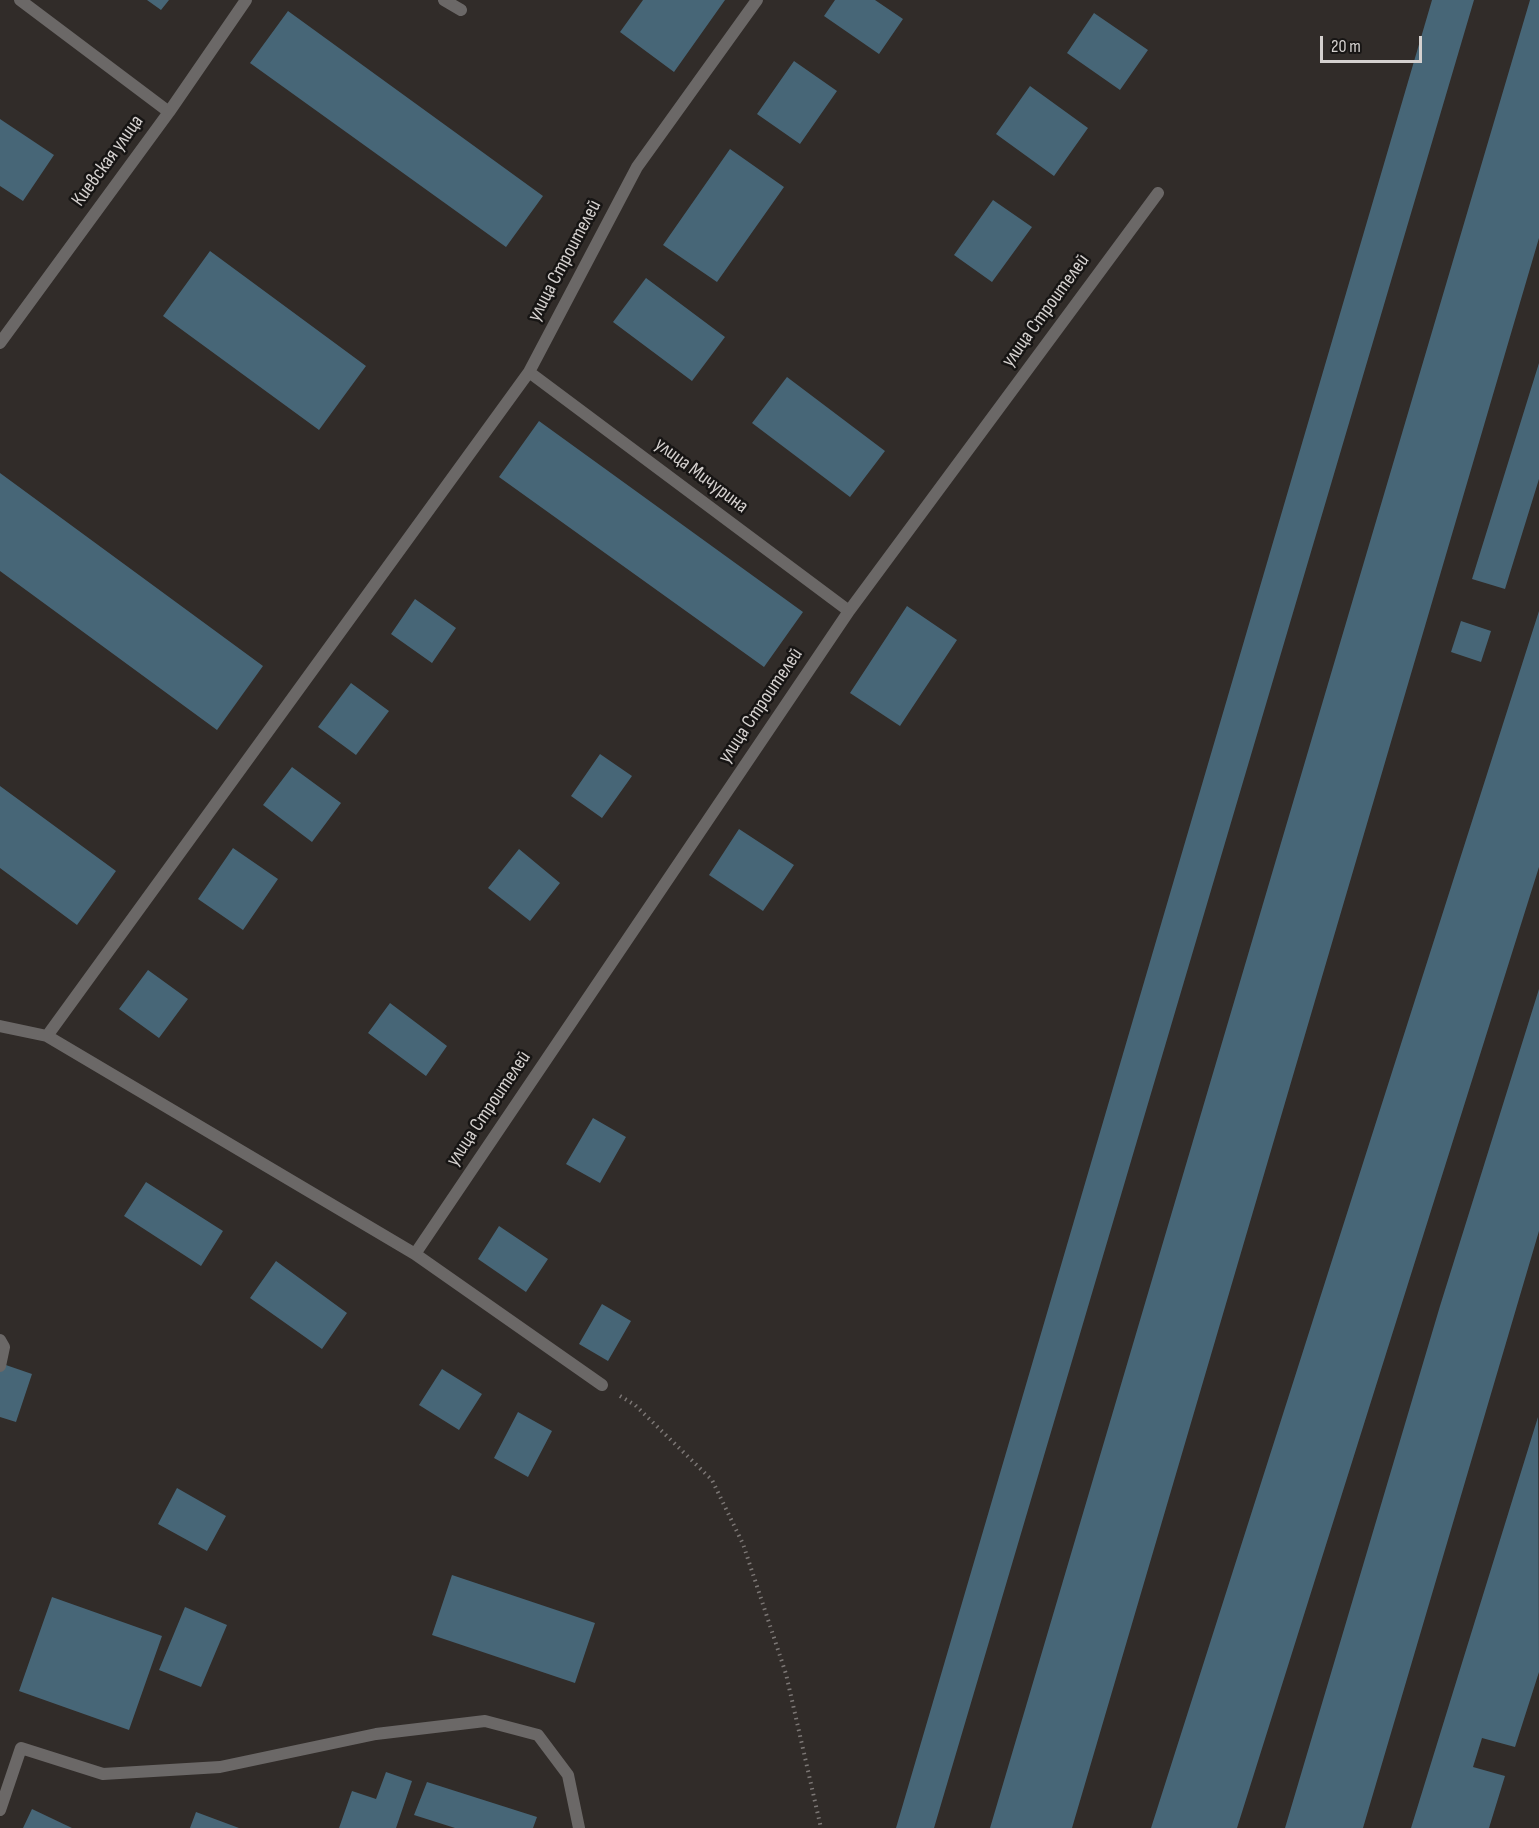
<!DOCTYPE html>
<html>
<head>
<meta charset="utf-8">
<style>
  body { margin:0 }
  #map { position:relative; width:1539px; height:1828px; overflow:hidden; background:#312c29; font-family:"Sofia Sans Condensed",sans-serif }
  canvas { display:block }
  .scale { position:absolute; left:1320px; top:36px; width:102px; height:27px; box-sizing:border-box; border:3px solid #d5d1cf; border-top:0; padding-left:8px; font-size:18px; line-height:21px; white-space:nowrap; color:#d5d1cf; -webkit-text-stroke:4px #171514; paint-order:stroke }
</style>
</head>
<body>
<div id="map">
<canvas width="1539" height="1828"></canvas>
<div class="scale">20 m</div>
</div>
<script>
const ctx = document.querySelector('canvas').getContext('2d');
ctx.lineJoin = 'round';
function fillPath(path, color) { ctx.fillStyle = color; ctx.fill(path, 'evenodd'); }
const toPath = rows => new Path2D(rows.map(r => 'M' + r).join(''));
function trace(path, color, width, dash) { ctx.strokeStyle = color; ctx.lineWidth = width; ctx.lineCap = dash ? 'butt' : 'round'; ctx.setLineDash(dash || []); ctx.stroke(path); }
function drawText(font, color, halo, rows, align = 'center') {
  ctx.font = font + ' "Sofia Sans Condensed",sans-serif'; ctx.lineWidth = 5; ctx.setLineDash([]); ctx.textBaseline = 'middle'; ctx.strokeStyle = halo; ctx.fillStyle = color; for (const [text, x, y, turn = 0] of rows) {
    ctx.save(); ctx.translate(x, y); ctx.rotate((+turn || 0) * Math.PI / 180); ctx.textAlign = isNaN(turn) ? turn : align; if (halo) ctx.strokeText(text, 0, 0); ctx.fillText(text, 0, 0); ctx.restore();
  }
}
const building = toPath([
  [147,0,169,0,161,10],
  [643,0,725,0,674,72,620,32],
  [835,0,875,0,903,19,879,54,824,16],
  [1432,0,1474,0,934,1828,896,1828],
  [1530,0,1539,0,1539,238,1072,1828,990,1828],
  [288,11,543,196,506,247,250,63],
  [1094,13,1148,50,1120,90,1067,53],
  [794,61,837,91,800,144,757,114],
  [1030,86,1088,128,1054,176,996,134],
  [0,119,54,155,23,201,0,186],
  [730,149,784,187,717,282,663,245],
  [993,200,1032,227,992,282,954,255],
  [210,251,366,366,319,430,163,316],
  [646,278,725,337,692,381,613,322],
  [1539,363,1539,479,1505,589,1472,579],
  [787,377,885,451,850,497,752,423],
  [539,421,803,612,764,667,499,477],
  [0,473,263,666,217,730,0,571],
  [415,599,456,628,432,663,391,634],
  [907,606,957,640,900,726,850,693],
  [1539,611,1539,867,1237,1828,1151,1828],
  [1461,621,1491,631,1481,662,1451,652],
  [351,683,389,711,356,755,318,727],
  [600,754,632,776,602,818,571,796],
  [292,767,341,803,312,842,263,805],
  [0,786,116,871,77,925,0,868],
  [739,829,794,865,763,911,709,875],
  [233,848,278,879,243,930,198,899],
  [519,849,560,883,530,921,488,888],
  [148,970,188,999,159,1038,119,1009],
  [1539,989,1539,1231,1363,1828,1285,1828,1440,1306],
  [390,1003,447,1046,426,1076,368,1033],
  [593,1118,626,1137,600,1183,566,1164],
  [146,1182,223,1231,201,1266,124,1216],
  [499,1226,548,1259,526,1292,478,1259],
  [276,1261,347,1313,322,1349,250,1298],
  [602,1304,631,1321,608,1361,579,1344],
  [0,1363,32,1374,16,1422,0,1417],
  [442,1369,482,1394,459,1430,419,1405],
  [518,1412,552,1431,528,1477,494,1458],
  [1538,1417,1539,1672,1515,1747,1482,1738,1473,1767,1505,1776,1489,1828,1411,1828],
  [177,1488,226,1516,207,1551,158,1524],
  [452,1575,595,1623,575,1683,432,1635],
  [52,1597,162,1636,129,1730,19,1691],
  [185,1607,227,1625,201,1687,159,1670],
  [386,1772,412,1781,396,1828,339,1828,352,1791,376,1799],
  [427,1782,537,1817,533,1828,455,1828,414,1815],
  [32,1809,72,1828,23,1828],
  [196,1812,239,1828,190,1828]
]);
const path = toPath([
  [620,1396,635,1405,712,1480,743,1544,786,1674,821,1828]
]);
const lane = toPath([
  [0,1340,4,1347,0,1366],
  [0,1810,21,1748,103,1774,220,1767,376,1734,485,1721,538,1735,568,1775,579,1828]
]);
const street = toPath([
  [20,0,169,112],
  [444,0,461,10],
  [0,343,169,112,246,0],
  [529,372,849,611],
  [0,1026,47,1036,415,1254],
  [47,1036,529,372,637,167,757,0],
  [602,1385,415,1254,849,611,1158,193]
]);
const streetNames = [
  ["Киевская улица",108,161,-54],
  ["улица Строителей",565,261,-62],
  ["улица Строителей",1046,311,-54],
  ["улица Мичурина",701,476,37],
  ["улица Строителей",761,706,-56],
  ["улица Строителей",489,1109,-56]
];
fillPath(building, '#476677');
trace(path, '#7c7775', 4, [1.5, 4.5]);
trace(lane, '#6b6867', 12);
trace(street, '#6b6867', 12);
drawText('20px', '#d5d1cf', '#171514', streetNames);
</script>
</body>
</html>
